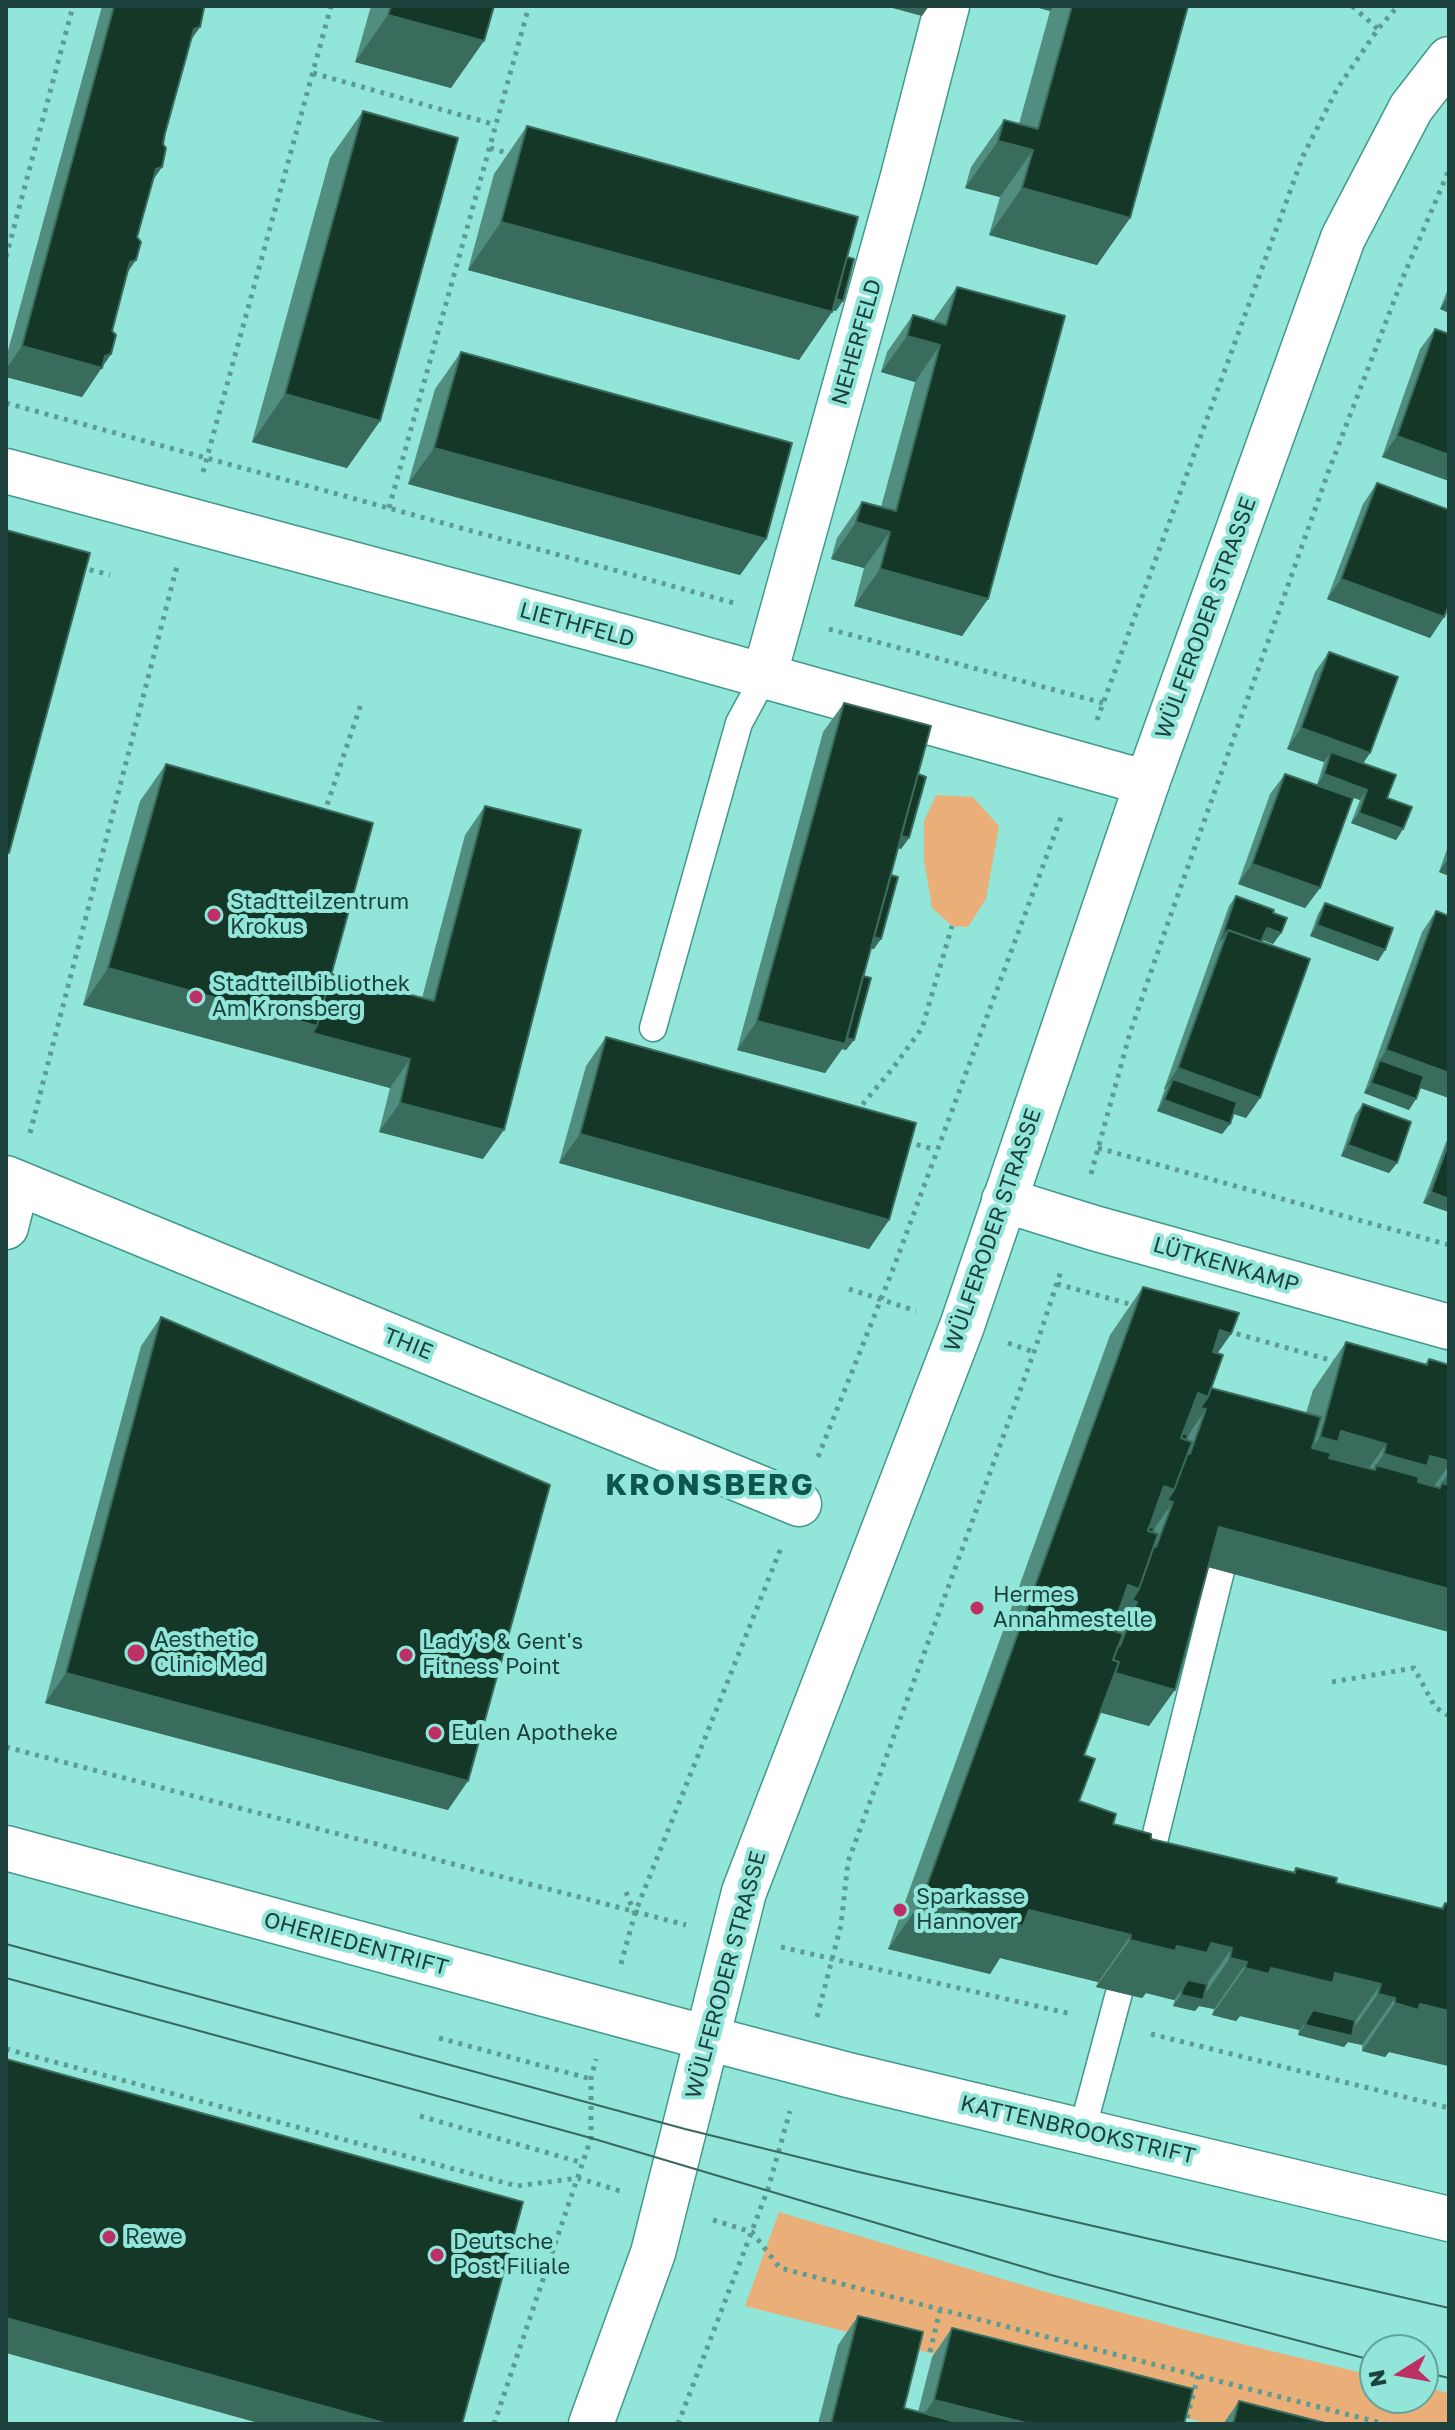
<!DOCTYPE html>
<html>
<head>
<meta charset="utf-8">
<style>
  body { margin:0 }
  #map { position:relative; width:1455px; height:2430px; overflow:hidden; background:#91e6d9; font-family:"Golos Text",sans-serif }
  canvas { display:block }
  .frame { position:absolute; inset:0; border:8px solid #1d413c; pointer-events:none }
  .north { position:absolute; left:1359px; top:2334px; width:80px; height:80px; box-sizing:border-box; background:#91e6d9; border:2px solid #63a49a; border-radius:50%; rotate:259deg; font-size:22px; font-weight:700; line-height:32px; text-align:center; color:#1d413c }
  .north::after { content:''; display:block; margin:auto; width:28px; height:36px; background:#bc3064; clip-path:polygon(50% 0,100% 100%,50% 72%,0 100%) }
</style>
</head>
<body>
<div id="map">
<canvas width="1455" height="2430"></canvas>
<div class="frame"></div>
<div class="north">N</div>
</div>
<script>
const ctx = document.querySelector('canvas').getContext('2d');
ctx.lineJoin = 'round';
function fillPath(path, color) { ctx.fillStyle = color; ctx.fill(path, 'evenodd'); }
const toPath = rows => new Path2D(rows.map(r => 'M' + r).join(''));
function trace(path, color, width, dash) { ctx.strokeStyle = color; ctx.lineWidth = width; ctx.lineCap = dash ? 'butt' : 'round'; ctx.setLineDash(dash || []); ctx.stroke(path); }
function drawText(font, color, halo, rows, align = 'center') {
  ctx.font = font + ' "Golos Text",sans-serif'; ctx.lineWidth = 8; ctx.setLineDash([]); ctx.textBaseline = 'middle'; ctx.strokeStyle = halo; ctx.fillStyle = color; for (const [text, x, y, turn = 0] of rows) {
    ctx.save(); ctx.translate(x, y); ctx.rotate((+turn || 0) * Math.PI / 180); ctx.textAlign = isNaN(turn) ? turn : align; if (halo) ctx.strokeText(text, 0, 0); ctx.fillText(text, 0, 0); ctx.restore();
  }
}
const green = toPath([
  [936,795,973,797,999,826,986,899,968,927,952,926,932,908,924,860,924,821],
  [779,2212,1046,2292,1201,2334,1375,2376,1375,2398,1423,2398,1423,2387,1449,2393,1449,2424,1210,2424,745,2306]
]);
const path = toPath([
  [1352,6,1378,29],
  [313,73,496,125],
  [490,148,514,155],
  [6,257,73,6],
  [6,403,734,603],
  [203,472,331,6],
  [389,508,529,6],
  [80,567,110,575],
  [829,629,1103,703],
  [1097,720,1303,156,1337,89,1378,29,1398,6],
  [324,814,361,704],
  [856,1112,893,1068,922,1028,952,926],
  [30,1133,177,566],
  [907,1142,933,1149],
  [1098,1148,1449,1245],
  [1091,1174,1130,1033,1164,934,1329,470,1404,275,1449,170],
  [1057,1284,1137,1306],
  [849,1289,916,1311],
  [1227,1331,1337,1362],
  [1008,1343,1034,1352],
  [818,1457,895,1264,1063,812],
  [499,1658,548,1675],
  [1332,1682,1414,1668,1435,1707,1449,1716],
  [6,1747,686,1925],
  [626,1892,634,1912],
  [781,1947,1071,2014],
  [621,1964,635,1913,781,1548],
  [817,2017,841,1925,848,1862,1034,1352,1062,1268],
  [1151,2034,1449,2108],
  [439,2038,591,2079],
  [6,2049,517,2186,578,2178,620,2191],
  [420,2116,583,2163],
  [713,2220,752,2232,780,2268,1385,2424],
  [930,2352,940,2310],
  [1187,2418,1198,2376],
  [494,2424,591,2138,591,2079,596,2059],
  [678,2424,768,2189,790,2111]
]);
const lane = toPath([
  [653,1028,739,723,764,677],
  [1146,1874,1221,1571],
  [1082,2131,1119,1993]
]);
const street = toPath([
  [6,471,650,644,1147,783],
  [764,677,902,180,947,6],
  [6,1178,799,1504],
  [1004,1200,1094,1228,1449,1327],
  [6,1227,17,1183],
  [6,1848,707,2038]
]);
const secondary = toPath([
  [707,2038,848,2075,1449,2219],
  [591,2424,653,2253,744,1892,962,1326,1147,783,1343,238,1411,108,1449,59]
]);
const tram = toPath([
  [6,1944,685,2129,859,2172,1449,2308],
  [6,1978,591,2138,1051,2275,1375,2361],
  [1423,2372,1449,2378]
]);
const wall = toPath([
  [102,6,202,6,200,27,191,40,163,144,162,167,153,180,112,331,111,354,82,397,6,377,6,358],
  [371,6,494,6,451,88,355,62],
  [1032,6,1188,6,1130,218,1097,265,989,235,1000,197,965,188,971,167,1004,120,1019,124,1050,11],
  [363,111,380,421,347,468,252,442,330,158],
  [527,126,847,257,836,311,833,310,799,360,468,270,494,174],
  [1449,286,1449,313,1440,309],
  [957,287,988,599,962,636,854,606,864,568,831,559,837,538,862,502,881,507,915,382,881,372,887,352,913,315,933,321],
  [1435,329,1449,334,1449,481,1382,457,1420,349],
  [461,352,766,539,740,575,408,484,435,389],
  [1377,483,1444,617,1430,638,1327,599,1363,504],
  [1329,652,1370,753,1363,763,1387,798,1403,829,1396,840,1351,823,1360,800,1317,785,1324,762,1287,749,1315,672],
  [844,703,918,774,909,838,901,849,898,848,874,949,871,949,863,976,854,1040,846,1050,842,1049,825,1073,737,1050,823,732],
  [166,764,331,974,422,998,465,835,485,806,483,1159,379,1132,390,1088,83,1005,140,801],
  [1285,774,1320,888,1305,908,1238,884,1270,794],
  [1449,843,1449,876,1439,872],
  [1236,896,1273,913,1281,933,1273,944,1262,940,1261,942,1260,1098,1246,1118,1233,1114,1230,1124,1222,1134,1157,1111,1165,1089,1164,1089,1229,906],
  [1325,903,1385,950,1378,961,1310,936,1318,914],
  [1436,911,1449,1098,1420,1088,1409,1110,1364,1093,1422,932],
  [606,1037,889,1220,869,1249,559,1163,586,1066],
  [1363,1104,1397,1163,1389,1173,1341,1156,1355,1115],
  [1449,1137,1449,1212,1423,1203,1446,1142],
  [1143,1287,1231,1334,1217,1353,1211,1388,1306,1413,1313,1390,1346,1342,1425,1364,1429,1359,1449,1365,1449,1632,1208,1567,1149,1726,1100,1712,1084,1755,1079,1801,1113,1824,1151,1839,1292,1873,1296,1868,1336,1883,1441,1908,1445,1903,1449,1904,1449,2072,1447,2071,1448,2065,1389,2052,1385,2057,1362,2051,1362,2045,1348,2042,1344,2047,1298,2035,1299,2030,1240,2016,1236,2021,1212,2015,1214,2009,1199,2006,1195,2011,1173,2006,1175,1999,1174,2000,1146,1993,1142,1998,1096,1987,1098,1982,1000,1958,990,1974,888,1949,1110,1335],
  [161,1317,448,1810,45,1703,141,1346],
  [858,2316,904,2408,918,2412,932,2357,952,2328,1184,2424,818,2424,838,2345],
  [1239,2401,1329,2424,1223,2424]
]);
const shadedWall = toPath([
  [885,6,929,6,922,16],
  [1032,6,1054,6,1050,11],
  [388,15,484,41,451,88,355,62],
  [200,27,179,56,194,29],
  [998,141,1033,150,1000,197,965,188],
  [162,167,141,196,156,169],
  [1022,188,1130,218,1097,265,989,235],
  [501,222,832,312,799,360,468,270],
  [136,260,116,289,130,262],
  [821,295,843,301,836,311,814,306],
  [1449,296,1449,313,1440,309],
  [907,336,940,345,915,382,881,372],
  [22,346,105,356,111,354,82,397,6,377,6,369],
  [285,394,380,421,347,468,252,442],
  [1397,436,1449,455,1449,481,1382,457],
  [434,448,766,539,740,575,408,484],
  [856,522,890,532,864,568,831,559],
  [880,569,988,599,962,636,854,606],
  [1341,579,1444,617,1430,638,1327,599],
  [1301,728,1370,753,1356,774,1331,752,1324,762,1287,749],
  [1324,774,1367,790,1360,800,1317,785],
  [1359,813,1403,829,1396,840,1351,823],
  [893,834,909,838,901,849,886,844],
  [1449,857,1449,876,1439,872],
  [1252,864,1320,888,1305,908,1238,884],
  [1317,925,1385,950,1378,961,1310,936],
  [1267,928,1281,933,1273,944,1260,939],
  [866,935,881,939,874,949,859,946],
  [108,968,317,1026,410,1059,390,1088,83,1005],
  [757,1021,839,1036,854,1040,846,1050,842,1049,825,1073,737,1050],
  [1386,1050,1449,1073,1449,1098,1375,1072,1380,1060],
  [1178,1068,1260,1098,1246,1118,1168,1090,1173,1079,1165,1089,1164,1089],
  [1371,1083,1416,1099,1409,1110,1364,1093],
  [1164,1100,1230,1124,1222,1134,1157,1111],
  [400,1103,504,1130,483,1159,379,1132],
  [580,1134,889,1220,869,1249,559,1163],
  [1348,1145,1397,1163,1389,1173,1341,1156],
  [1431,1192,1449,1199,1449,1212,1423,1203],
  [1220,1330,1231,1334,1198,1381],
  [1187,1388,1208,1397,1206,1409,1181,1446],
  [1341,1431,1386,1444,1353,1491,1287,1484,1320,1437],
  [1384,1454,1430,1456,1449,1461,1449,1465,1418,1509,1375,1470,1376,1465],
  [1449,1472,1449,1509,1440,1488,1442,1483],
  [1164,1486,1174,1490,1173,1502,1147,1539,1139,1523],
  [1219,1527,1449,1589,1449,1632,1193,1563],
  [1128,1585,1139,1589,1137,1602,1111,1638,1098,1633],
  [1106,1670,1175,1690,1149,1726,1080,1707],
  [66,1673,468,1781,448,1810,45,1703],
  [921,1902,1029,1910,1131,1935,1098,1982,1000,1958,990,1974,888,1949],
  [1130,1940,1177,1946,1211,1943,1232,1948,1199,1995,1183,1988,1174,2000,1146,1993,1142,1998,1096,1987],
  [1230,1958,1247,1962,1214,2009,1199,2006,1195,2011,1173,2006,1181,1995,1201,2000],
  [1245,1968,1271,1968,1335,1973,1381,1984,1348,2031,1307,2020,1300,2030,1240,2016,1236,2021,1212,2015],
  [1378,1994,1395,1998,1362,2045,1348,2042,1344,2047,1298,2035,1305,2025,1349,2035],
  [1395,2003,1420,2004,1449,2011,1449,2064,1448,2066,1389,2052,1385,2057,1362,2051],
  [6,2318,388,2424,262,2424,6,2353],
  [934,2400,1030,2424,917,2424]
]);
const building = toPath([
  [114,6,202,6,204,8,200,27,194,29,165,133,163,144,166,148,162,167,156,169,137,237,141,242,136,260,130,262,112,331,116,335,111,354,105,356,102,368,22,346,114,6],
  [391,6,494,6,484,41,388,15,391,6],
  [1072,6,1188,6,1130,218,1022,188,1033,150,998,141,1004,120,1038,129,1072,6],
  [363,111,458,138,380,421,285,394,363,111],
  [527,126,858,217,832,312,501,222,527,126],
  [847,257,854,259,843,301,836,299,847,257],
  [957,287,1065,316,988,599,880,569,890,532,856,522,862,502,896,511,940,345,907,336,913,315,946,325,957,287],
  [1435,329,1449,334,1449,455,1397,436,1435,329],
  [461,352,792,443,766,539,434,448,461,352],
  [1377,483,1449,510,1449,605,1444,617,1341,579,1377,483],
  [6,530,90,553,9,853,6,852,6,530],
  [1329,652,1398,677,1370,753,1301,728,1329,652],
  [844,703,931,726,845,1044,757,1021,844,703],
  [1331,752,1396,775,1387,798,1412,807,1403,829,1359,813,1367,790,1324,774,1331,752],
  [166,764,373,823,317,1026,108,968,166,764],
  [918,774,926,777,909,838,901,836,918,774],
  [1285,774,1353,798,1320,888,1252,864,1285,774],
  [485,806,581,830,504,1130,400,1103,410,1059,312,1033,317,1026,331,974,434,1001,485,806],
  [891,875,898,877,881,939,874,937,891,875],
  [1236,896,1274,910,1273,913,1287,918,1281,933,1267,928,1261,942,1228,930,1221,940,1236,896],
  [1325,903,1393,928,1385,950,1317,925,1325,903],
  [1436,911,1449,916,1449,1073,1386,1050,1436,911],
  [1228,930,1310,959,1260,1098,1178,1068,1228,930],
  [863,976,871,978,854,1040,847,1038,863,976],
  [606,1037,916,1123,889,1220,580,1134,606,1037],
  [1380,1060,1424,1076,1416,1099,1371,1083,1380,1060],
  [1173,1079,1237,1102,1230,1124,1164,1100,1173,1079],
  [1363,1104,1411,1122,1397,1163,1348,1145,1363,1104],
  [1449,1142,1449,1199,1431,1192,1449,1142],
  [1143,1287,1239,1313,1231,1334,1220,1330,1213,1352,1223,1355,1208,1397,1198,1393,1181,1438,1192,1442,1174,1490,1164,1486,1148,1531,1158,1534,1139,1589,1128,1585,1112,1630,1123,1634,1113,1660,1119,1662,1084,1755,1095,1759,1079,1801,1116,1814,1113,1824,1151,1834,1151,1839,1295,1873,1296,1868,1337,1878,1336,1883,1443,1909,1445,1903,1449,1904,1449,2011,1420,2004,1418,2010,1395,2003,1395,1998,1378,1994,1381,1984,1335,1973,1333,1983,1271,1968,1269,1974,1245,1968,1247,1962,1230,1958,1232,1948,1211,1943,1207,1953,1177,1946,1175,1951,1130,1940,1131,1935,1029,1910,1023,1926,921,1902,1143,1287],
  [161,1317,550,1485,468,1781,66,1673,161,1317],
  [1346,1342,1427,1365,1429,1359,1449,1365,1449,1461,1430,1456,1427,1466,1384,1454,1386,1444,1341,1431,1338,1442,1320,1437,1346,1342],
  [1211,1388,1321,1417,1312,1448,1331,1453,1329,1458,1375,1470,1376,1465,1419,1477,1418,1482,1440,1488,1442,1483,1449,1485,1449,1589,1219,1527,1175,1690,1115,1673,1119,1662,1113,1660,1118,1646,1120,1646,1137,1602,1132,1600,1139,1589,1154,1546,1156,1547,1173,1502,1167,1500,1174,1490,1188,1453,1190,1454,1206,1409,1200,1408,1208,1397,1211,1388],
  [1183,1433,1188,1435,1186,1440,1181,1438,1183,1433],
  [1149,1527,1154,1528,1153,1532,1148,1531,1149,1527],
  [1113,1626,1118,1628,1117,1632,1112,1630,1113,1626],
  [1188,1980,1207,1984,1203,2000,1181,1995,1183,1988,1188,1980],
  [1313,2010,1355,2020,1352,2036,1305,2025,1307,2020,1313,2010],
  [6,2059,523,2202,462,2424,388,2424,6,2318,6,2059],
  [858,2316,923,2332,904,2408,964,2424,831,2424,858,2316],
  [952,2328,1193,2389,1184,2424,1030,2424,934,2400,952,2328],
  [1239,2401,1329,2424,1233,2424,1239,2401]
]);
const markers = [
  [214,915,8,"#bc3064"],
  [196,997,8,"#bc3064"],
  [977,1608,8,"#bc3064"],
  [136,1653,10,"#bc3064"],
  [406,1655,8,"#bc3064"],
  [435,1733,8,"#bc3064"],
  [900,1910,8,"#bc3064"],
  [109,2237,8,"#bc3064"],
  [437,2255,8,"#bc3064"]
];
const streetNames = [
  ["NEHERFELD",857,342,-74],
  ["WÜLFERODER STRASSE",1206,618,-70],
  ["LIETHFELD",577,625,15],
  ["WÜLFERODER STRASSE",993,1230,-71],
  ["LÜTKENKAMP",1226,1265,16],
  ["THIE",408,1344,22],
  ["OHERIEDENTRIFT",356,1944,15],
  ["WÜLFERODER STRASSE",726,1975,-75],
  ["KATTENBROOKSTRIFT",1078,2130,13]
];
const poiNames = [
  ["Stadtteilzentrum",230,902],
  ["Krokus",230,927],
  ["Stadtteilbibliothek",212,984],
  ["Am Kronsberg",212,1009],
  ["Hermes",993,1595],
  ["Annahmestelle",993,1620],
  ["Aesthetic",154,1640],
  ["Clinic Med",154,1665],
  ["Lady's & Gent's",422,1642],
  ["Fitness Point",422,1667],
  ["Eulen Apotheke",451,1733],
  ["Sparkasse",916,1897],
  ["Hannover",916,1922],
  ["Rewe",125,2237],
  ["Deutsche",453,2242],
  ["Post Filiale",453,2267]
];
const districtNames = [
  ["KRONSBERG",710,1485]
];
fillPath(green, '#eaaf79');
trace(lane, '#41988c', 29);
trace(street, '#41988c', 47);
trace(secondary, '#41988c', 47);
trace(path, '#5d9c93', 5, [4, 6]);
trace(lane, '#fff', 26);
trace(street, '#fff', 44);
trace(secondary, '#fff', 44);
trace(tram, '#396861', 2);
fillPath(wall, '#528e80');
fillPath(shadedWall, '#3a6c5d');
fillPath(building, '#143728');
trace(building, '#3a6c5d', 2);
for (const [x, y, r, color] of markers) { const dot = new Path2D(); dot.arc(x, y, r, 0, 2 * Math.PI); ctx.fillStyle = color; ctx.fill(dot); trace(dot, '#91e6d9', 3); }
drawText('22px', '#1d413c', '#91e6d9', streetNames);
drawText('22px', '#1d413c', '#91e6d9', poiNames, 'left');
ctx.letterSpacing = '2px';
drawText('bold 30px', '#0c564d', '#91e6d9', districtNames);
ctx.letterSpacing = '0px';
</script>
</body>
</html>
